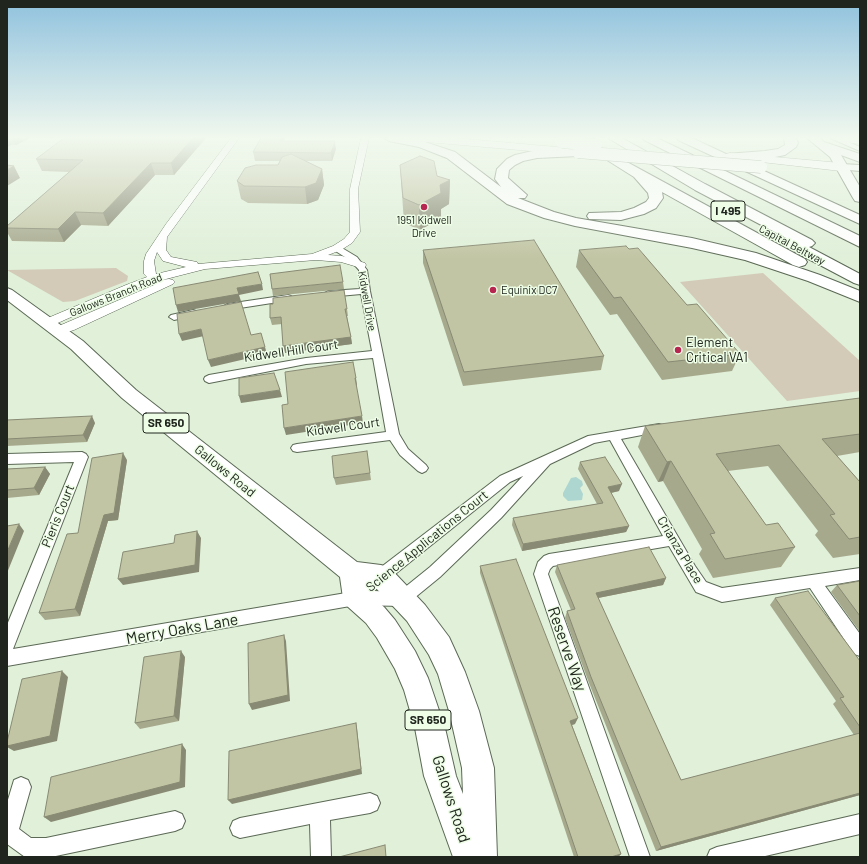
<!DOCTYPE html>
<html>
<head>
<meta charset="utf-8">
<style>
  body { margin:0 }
  #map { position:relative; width:867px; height:864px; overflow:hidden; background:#e0f0d9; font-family:Barlow,sans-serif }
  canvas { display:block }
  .frame { position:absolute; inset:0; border:8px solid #20261e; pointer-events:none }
</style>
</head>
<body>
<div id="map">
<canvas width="867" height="864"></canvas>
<div class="frame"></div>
</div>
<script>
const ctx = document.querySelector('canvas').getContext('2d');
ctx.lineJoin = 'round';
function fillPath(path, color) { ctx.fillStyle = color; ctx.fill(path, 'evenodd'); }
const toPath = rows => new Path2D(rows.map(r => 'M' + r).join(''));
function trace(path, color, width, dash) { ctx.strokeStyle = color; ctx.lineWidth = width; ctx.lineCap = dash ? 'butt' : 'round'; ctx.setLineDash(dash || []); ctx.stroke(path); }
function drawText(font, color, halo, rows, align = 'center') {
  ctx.font = font + ' Barlow,sans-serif'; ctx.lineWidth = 3; ctx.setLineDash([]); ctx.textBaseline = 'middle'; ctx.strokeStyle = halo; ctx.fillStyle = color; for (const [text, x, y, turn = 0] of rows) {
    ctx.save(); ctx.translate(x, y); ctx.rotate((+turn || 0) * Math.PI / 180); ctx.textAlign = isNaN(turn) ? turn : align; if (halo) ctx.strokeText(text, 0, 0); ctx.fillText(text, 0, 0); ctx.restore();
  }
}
const green = toPath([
  [116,268,128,276,127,281,75,301,63,302,7,270],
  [763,273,860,361,860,391,787,401,680,282]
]);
const water = toPath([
  [576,477,582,481,583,485,580,488,583,494,582,500,568,501,563,496,563,493,571,478]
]);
const minor = toPath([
  [830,138,839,138,860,147,860,151,830,138],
  [337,245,357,257,367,270,370,291,399,434,408,449,426,465,428,468,426,471,422,473,418,471,400,455,390,440,297,452,293,451,291,448,293,445,297,444,386,432,373,358,306,364,209,383,205,381,204,379,205,377,209,375,306,358,372,351,361,294,328,297,323,294,328,291,360,289,359,270,351,261,334,250,333,248,337,245],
  [288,295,291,296,293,298,291,300,227,310,222,307,227,304,288,295],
  [193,310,196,311,198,313,196,315,174,320,169,317,171,315,193,310],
  [659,424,663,425,665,428,663,431,621,439,695,566,706,582,722,588,860,568,860,580,825,586,860,634,860,656,854,654,810,588,722,602,696,592,669,546,553,566,550,569,548,574,650,857,630,857,534,574,538,562,544,556,549,554,663,536,610,440,594,443,550,464,501,518,440,577,407,604,402,606,356,605,7,666,7,625,74,462,7,464,7,454,82,452,86,454,88,457,13,649,352,592,376,571,500,476,588,436,659,424],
  [523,476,491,510,430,567,399,592,374,591,510,482,523,476],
  [21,777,28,780,31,787,19,829,31,838,46,838,175,811,182,814,185,821,182,828,175,831,51,857,25,857,7,844,7,803,14,780,21,777],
  [370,793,377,796,380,803,377,810,370,813,330,820,331,857,311,857,310,824,240,838,233,835,230,828,233,821,240,818,370,793],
  [860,814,860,834,761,857,707,857,710,850,717,847,860,814]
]);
const tertiary = toPath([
  [231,138,239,138,167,237,166,250,171,257,197,262,198,264,312,254,333,246,344,239,350,232,350,189,361,138,369,138,358,189,360,232,352,243,341,250,328,255,342,256,365,263,366,265,365,267,361,268,341,262,316,260,205,269,162,280,169,279,173,280,175,282,173,284,74,330,58,335,54,334,52,331,54,328,154,285,153,283,134,289,51,326,43,326,41,323,43,320,126,285,147,277,144,274,144,261,146,254,166,224,231,138],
  [157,252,163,261,186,267,156,274,154,261,157,252]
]);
const secondary = toPath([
  [834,138,860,138,860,144,838,141,834,138]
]);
const primary = toPath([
  [841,164,860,165,860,171,837,169,835,167,841,164],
  [7,288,12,290,83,341,136,390,357,562,381,565,390,568,425,605,449,637,465,672,479,711,494,768,497,857,453,857,424,776,415,728,404,690,395,669,377,638,366,623,347,606,343,598,340,577,122,398,71,349,7,300,7,288],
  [366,585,374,586,407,621,429,655,438,674,449,711,462,768,463,794,456,776,445,728,428,678,415,651,395,620,384,607,367,592,366,585]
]);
const trunk = toPath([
  [410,138,456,138,578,149,582,150,584,152,582,154,578,155,415,141,410,138],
  [730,153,841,163,845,164,847,167,845,170,841,171,726,158,724,156,726,154,730,153]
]);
const motorway = toPath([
  [384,138,409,138,422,141,455,152,501,187,495,179,497,169,507,159,515,155,537,150,582,149,584,152,582,155,578,156,537,158,523,161,515,165,509,170,508,178,527,195,525,198,518,198,554,212,576,218,692,238,756,253,820,275,860,291,860,302,808,281,745,260,692,248,575,226,544,218,507,204,447,158,419,147,389,141,384,138],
  [608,138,622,138,705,184,812,240,815,243,812,246,809,247,860,274,860,285,854,283,782,245,779,242,782,239,786,238,695,190,608,138],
  [643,138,657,138,860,236,860,247,644,140,643,138],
  [677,138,692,138,726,154,765,151,778,149,785,145,784,138,796,138,798,143,796,147,785,155,765,159,738,159,860,215,860,224,678,140,677,138],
  [807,138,820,138,824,142,860,154,860,162,841,155,860,187,860,202,855,201,853,198,830,157,807,138],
  [592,143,805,259,807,262,805,265,799,267,793,265,662,192,663,198,656,208,644,214,621,220,589,219,587,216,589,213,621,212,634,208,646,202,649,198,648,193,634,177,588,148,586,146,588,144,592,143]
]);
const trunkBridge = toPath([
  [562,142,596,145],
  [578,152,761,167]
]);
const wall = toPath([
  [7,138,30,138,16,145,11,145,7,147],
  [206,138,174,175,155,175,108,226,81,225,64,242,12,241,7,232,7,226,69,172,42,171,36,159],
  [284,138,284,141,336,149,332,161,306,161,322,169,324,185,318,200,307,204,248,203,241,199,237,181,278,165,280,161,255,161,253,152],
  [400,165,450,180,449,204,441,209,441,218,420,230,404,223],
  [629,249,687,305,740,354,732,371,662,380,617,314,610,315,576,267,579,250],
  [423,250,604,356,601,370,463,386,423,263],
  [343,282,344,289,273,296,272,289],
  [347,309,348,316,347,316,352,344,285,353,283,346,282,324,272,325,270,318],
  [860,398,860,452,837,456,860,482,860,554,833,558,815,535,818,531,768,466,728,471,766,525,795,547,781,567,713,578,699,554,702,549,663,481,658,482,638,447,645,426],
  [7,420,95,423,87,442,7,446],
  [127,460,118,520,108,521,80,616,45,620,39,613,78,533],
  [580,462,619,491,611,493,629,526,626,532,522,551,512,525,513,518,597,504,578,469],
  [45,467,50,474,39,495,7,498,7,469],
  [370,473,371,480,336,485,334,478],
  [557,565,666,578,663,585,598,598,681,780,854,735,833,704,836,701,770,605,775,598,860,661,860,795,656,851,589,683,565,618,567,611,571,610,555,572],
  [480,566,575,724,572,725,621,854,618,857,574,857,480,573],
  [860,581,860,632,831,592,837,585],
  [185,657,179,721,140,729,135,723]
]);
const shadedWall = toPath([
  [7,138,8,138,11,145,7,147],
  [12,138,30,138,16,145],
  [193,138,206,138,174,175,171,163],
  [281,138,284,138,285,143,280,141],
  [335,141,336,149,332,161,331,153],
  [151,163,155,175,108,226,103,213],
  [14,166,20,178,7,186,7,170],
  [322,169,324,185,318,200,307,204,305,187],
  [450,180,449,204,441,209,441,218,420,230,419,205,440,185],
  [75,212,81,225,64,242,58,229],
  [262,284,263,290,239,295,241,301,178,312,176,305,237,288],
  [201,329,204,336,182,341,179,334],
  [351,337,352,344,285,353,283,346],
  [265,347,267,354,211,367,208,360],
  [355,378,356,378,357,385,356,386],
  [280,390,282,397,241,403,239,396],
  [92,416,95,423,87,442,83,435],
  [362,416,363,423,286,435,284,428],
  [123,453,127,460,118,520,108,521,80,616,75,609],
  [671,461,663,481,658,482,667,462],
  [45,467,50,474,39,495,34,488],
  [622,484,619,491,606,494,608,487],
  [19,524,24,531,7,573,7,552],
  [629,526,626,532,522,551,523,544],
  [197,531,201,538,199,572,123,585,118,579],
  [666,578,663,585,593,599,596,593],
  [284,635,286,641,290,701,252,710,249,704],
  [181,651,185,657,179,721,174,716],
  [62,671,68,677,57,741,14,751,7,747,7,746],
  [578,718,575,724,568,726,570,721],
  [356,723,357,729,362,774,232,804,228,800],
  [182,744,186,750,185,787,51,822,44,817],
  [860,793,860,795,656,851,661,847],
  [621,854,618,857,611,857]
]);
const building = toPath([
  [64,138,193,138,171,163,151,163,103,213,75,212,58,229,7,228,7,226,83,160,36,159,64,138],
  [261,138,281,138,280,141,335,141,331,153,253,152,261,138],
  [291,154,322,169,316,183,305,187,244,186,237,181,245,168,256,165,278,165,282,157,291,154],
  [420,156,434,161,437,176,450,180,440,185,441,193,419,205,403,198,400,165,420,156],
  [7,165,14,166,7,170,7,165],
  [534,240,604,356,464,372,423,250,534,240],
  [626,246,629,249,638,248,687,305,697,304,740,354,668,362,621,297,614,298,579,250,626,246],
  [340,265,343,282,272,289,270,274,340,265],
  [258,272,262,284,237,288,239,294,176,305,173,288,258,272],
  [344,290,347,309,345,309,351,337,283,346,281,317,270,318,270,304,273,304,273,298,344,290],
  [241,302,251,335,261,333,265,347,208,360,201,329,179,334,177,314,241,302],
  [353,362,356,378,355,378,362,416,284,428,282,405,288,404,285,372,353,362],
  [274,373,280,390,239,396,239,378,274,373],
  [860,398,860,434,822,439,860,482,860,537,849,539,830,515,835,514,779,445,716,454,766,525,778,523,795,547,725,559,710,534,715,533,671,461,667,462,645,426,860,398],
  [92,416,83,435,7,439,7,420,92,416],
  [367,451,370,473,334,478,332,456,367,451],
  [123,453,114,513,104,515,75,609,39,613,67,534,78,533,92,458,123,453],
  [605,457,622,484,608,487,629,526,523,544,513,518,603,503,580,462,605,457],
  [45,467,34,488,7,490,7,469,45,467],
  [19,524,7,552,7,526,19,524],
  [197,531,195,565,118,579,123,552,174,543,175,535,197,531],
  [649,547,666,578,596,593,681,780,860,733,860,793,661,847,591,677,567,611,575,609,557,565,649,547],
  [516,559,578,718,570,721,621,854,611,857,578,857,480,566,516,559],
  [860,581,860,616,837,585,860,581],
  [808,591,860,661,860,727,840,698,844,697,775,598,808,591],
  [284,635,288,695,249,704,248,643,284,635],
  [181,651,174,716,135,723,144,657,181,651],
  [62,671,50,736,7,746,7,742,22,679,62,671],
  [356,723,361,769,228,800,229,751,356,723],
  [182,744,180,782,44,817,51,777,182,744],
  [385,845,386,857,339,857,385,845]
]);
const markers = [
  [424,207,4,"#b72650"],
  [493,290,4,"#b72650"],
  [678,350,4,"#b72650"]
];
const farPoinames = [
  ["1951 Kidwell",424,220],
  ["Drive",424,233],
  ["Equinix DC7",501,290,"left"]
];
const farStreetnames = [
  ["Capital Beltway",792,245,28],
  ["Gallows Branch Road",116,295,-22],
  ["Kidwell Drive",367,301,80]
];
const shields = [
  [728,211,34],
  [166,423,46],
  [428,720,46]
];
const shieldNames = [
  ["I 495",728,211],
  ["SR 650",166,423],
  ["SR 650",428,720]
];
const poiNames = [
  ["Element",686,343],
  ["Critical VA1",686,358]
];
const streetNames = [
  ["Kidwell Hill Court",291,351,-8],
  ["Kidwell Court",343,427,-8],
  ["Gallows Road",225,471,39],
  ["Pieris Court",58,516,-68],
  ["Science Applications Court",427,541,-39],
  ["Crianza Place",680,550,59]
];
const nearStreetnames = [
  ["Merry Oaks Lane",182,629,-10],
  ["Reserve Way",567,649,71],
  ["Gallows Road",451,799,72]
];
fillPath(green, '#d3cab8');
fillPath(water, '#add6d0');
trace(minor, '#5b6955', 2);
trace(tertiary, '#5b6955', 1);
trace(secondary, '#5b6955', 1);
trace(primary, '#5b6955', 2);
trace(trunk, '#5b6955', 1);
trace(motorway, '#5b6955', 2);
fillPath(minor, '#fff');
fillPath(tertiary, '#fff');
fillPath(secondary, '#fff');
fillPath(primary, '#fff');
fillPath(trunk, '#fff');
fillPath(motorway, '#fff');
trace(trunkBridge, '#5b6955', 13, []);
trace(trunkBridge, '#fff', 12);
fillPath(wall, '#a7a98d');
fillPath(shadedWall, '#888a73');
fillPath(building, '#c2c5a4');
trace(building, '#888a73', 1);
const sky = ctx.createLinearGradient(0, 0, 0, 259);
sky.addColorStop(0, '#90c2de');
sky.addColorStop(0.53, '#f1f8ee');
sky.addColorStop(1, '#f1f8ee00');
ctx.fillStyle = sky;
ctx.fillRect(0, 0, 867, 259);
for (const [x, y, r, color] of markers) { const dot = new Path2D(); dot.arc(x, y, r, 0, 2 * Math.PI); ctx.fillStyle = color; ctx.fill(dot); trace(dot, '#edfde6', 1.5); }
drawText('11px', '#20261e', '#edfde6', farPoinames);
drawText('11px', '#20261e', '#edfde6', farStreetnames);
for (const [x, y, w] of shields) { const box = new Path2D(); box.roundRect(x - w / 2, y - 10, w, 20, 3); ctx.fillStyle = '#edfde6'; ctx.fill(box); trace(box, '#20261e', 1); }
drawText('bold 12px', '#20261e', null, shieldNames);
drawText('13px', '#20261e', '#edfde6', poiNames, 'left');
drawText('13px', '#20261e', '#edfde6', streetNames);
drawText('16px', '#20261e', '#edfde6', nearStreetnames);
</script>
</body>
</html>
